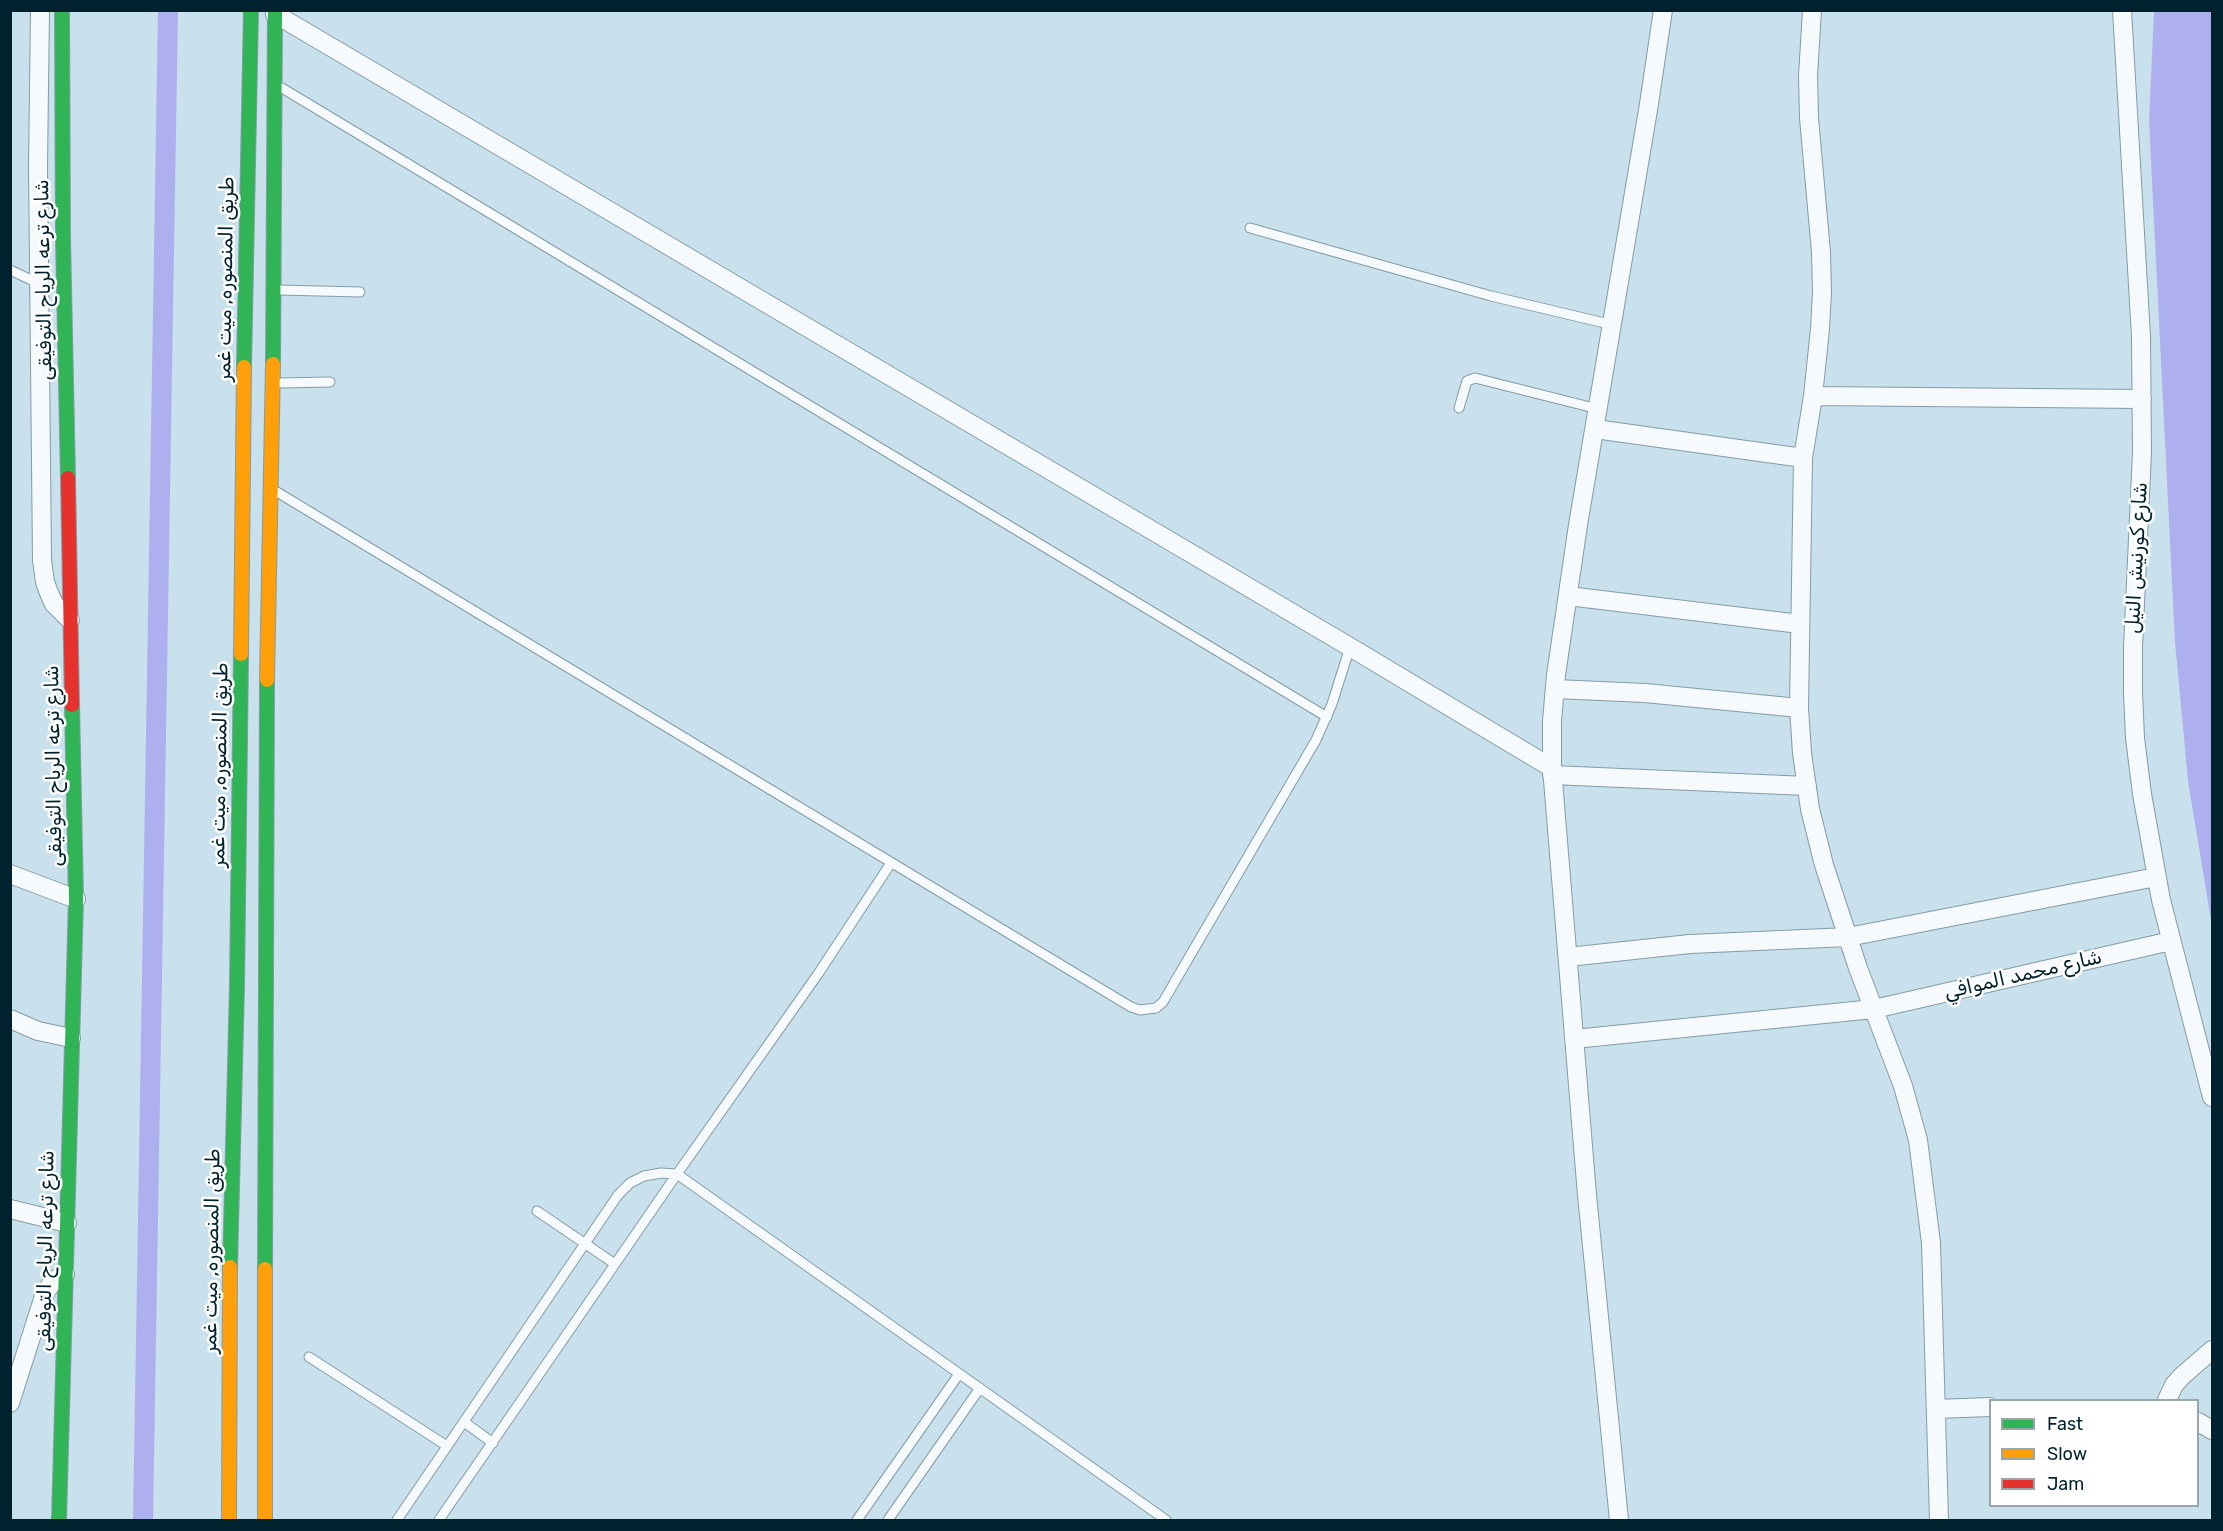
<!DOCTYPE html>
<html>
<head>
<meta charset="utf-8">
<style>
  body { margin:0 }
  #map { position:relative; width:2223px; height:1531px; overflow:hidden; background:#c9e1ec; font-family:Rubik,sans-serif }
  canvas { display:block }
  .frame { position:absolute; inset:0; border:12px solid #00212e; pointer-events:none }
  .legend { position:absolute; left:1989px; top:1399px; width:210px; height:108px; box-sizing:border-box; background:#fff; border:2px solid #99a6ab; margin:0; padding:8px 10px; list-style:none; font-size:18px; color:#00212e }
  .legend li { display:flex; align-items:center; gap:12px; height:30px }
  .legend b { width:30px; border:2px solid #99a6ab }
</style>
</head>
<body>
<div id="map">
<canvas width="2223" height="1531"></canvas>
<div class="frame"></div>
<ul class="legend">
<li><b style="height:8px;background:#30b455"></b>Fast</li>
<li><b style="height:8px;background:#ff9f0a"></b>Slow</li>
<li><b style="height:8px;background:#e5322d"></b>Jam</li>
</ul>
</div>
<script>
const ctx = document.querySelector('canvas').getContext('2d');
ctx.lineJoin = 'round';
function fillPath(path, color) { ctx.fillStyle = color; ctx.fill(path, 'evenodd'); }
const toPath = rows => new Path2D(rows.map(r => 'M' + r).join(''));
function trace(path, color, width, dash) { ctx.strokeStyle = color; ctx.lineWidth = width; ctx.lineCap = dash ? 'butt' : 'round'; ctx.setLineDash(dash || []); ctx.stroke(path); }
function drawText(font, color, halo, rows, align = 'center') {
  ctx.font = font + ' Rubik,Vazirmatn,sans-serif'; ctx.lineWidth = 5; ctx.setLineDash([]); ctx.textBaseline = 'middle'; ctx.strokeStyle = halo; ctx.fillStyle = color; for (const [text, x, y, turn = 0] of rows) {
    ctx.save(); ctx.translate(x, y); ctx.rotate((+turn || 0) * Math.PI / 180); ctx.textAlign = isNaN(turn) ? turn : align; if (halo) ctx.strokeText(text, 0, 0); ctx.fillText(text, 0, 0); ctx.restore();
  }
}
const water = toPath([
  [2154,11,2212,11,2212,926,2188,781,2175,642,2149,121]
]);
const canal = toPath([
  [143,1520,168,10]
]);
const lane = toPath([
  [282,88,1327,717],
  [1250,228,1491,296,1613,325],
  [10,270,40,284],
  [279,290,360,292],
  [279,383,330,382],
  [1459,408,1467,381,1475,378,1598,409],
  [277,492,1131,1007,1140,1010,1156,1008,1163,1002,1316,740,1332,704,1350,647],
  [537,1211,615,1264],
  [309,1357,447,1446],
  [464,1422,493,1443],
  [397,1520,618,1195,630,1183,644,1176,661,1173,677,1174,1166,1520],
  [439,1520,677,1174,818,974,891,863],
  [857,1520,959,1374],
  [888,1520,980,1388]
]);
const street = toPath([
  [40,10,38,167,42,560,45,582,49,593,54,604,70,620],
  [1812,10,1808,76,1809,118,1821,252,1822,292,1820,329,1813,396,1803,458,1799,708,1802,753,1810,809,1824,865,1858,968,1903,1086,1918,1140,1931,1243,1939,1520],
  [2122,10,2141,337,2142,452,2133,647,2133,692,2135,738,2142,794,2161,900,2212,1097],
  [275,14,1350,647,1552,768],
  [1813,396,2142,399],
  [1595,429,1803,458],
  [1568,596,1800,624],
  [1555,689,1645,693,1799,708],
  [1552,775,1807,786],
  [10,874,76,899],
  [1568,957,1690,944,1848,937,2156,877],
  [10,1019,38,1031,71,1038],
  [1574,1039,1874,1009,2171,941],
  [10,1209,67,1223],
  [2167,1400,2174,1385,2182,1376,2212,1350],
  [10,1403,45,1293,53,1281,65,1274],
  [1936,1409,1990,1407],
  [2198,1422,2212,1430],
  [1619,1520,1587,1195,1552,768,1552,721,1556,675,1578,525,1649,104,1663,10]
]);
const fast = toPath([
  [62,10,63,239,68,478],
  [273,364,275,10],
  [244,367,251,10],
  [230,1267,237,986,241,654],
  [265,1269,267,680],
  [59,1520,76,899,72,705]
]);
const slow = toPath([
  [241,654,244,367],
  [267,680,273,364],
  [229,1520,230,1267],
  [265,1520,265,1269]
]);
const jam = toPath([
  [68,478,72,705]
]);
const streetNames = [
  ["طريق المنصوره, ميت غمر",226,279,-89],
  ["شارع ترعه الرياح التوفيقى",44,280,-91],
  ["شارع كورنيش النيل",2137,558,-87],
  ["طريق المنصوره, ميت غمر",220,765,-89],
  ["شارع ترعه الرياح التوفيقى",54,766,-91],
  ["شارع محمد الموافي",2023,975,-13],
  ["شارع ترعه الرياح التوفيقى",46,1251,-89],
  ["طريق المنصوره, ميت غمر",212,1251,-89]
];
fillPath(water, '#aeafef');
trace(canal, '#aeafef', 20);
trace(lane, '#829ca7', 11);
trace(street, '#829ca7', 20);
trace(fast, '#829ca7', 16);
trace(slow, '#829ca7', 16);
trace(jam, '#829ca7', 16);
trace(lane, '#f7fafc', 9);
trace(street, '#f7fafc', 18);
trace(fast, '#30b455', 14);
trace(slow, '#ff9f0a', 14);
trace(jam, '#e5322d', 14);
drawText('20px', '#00212e', '#fff', streetNames);
</script>
</body>
</html>
